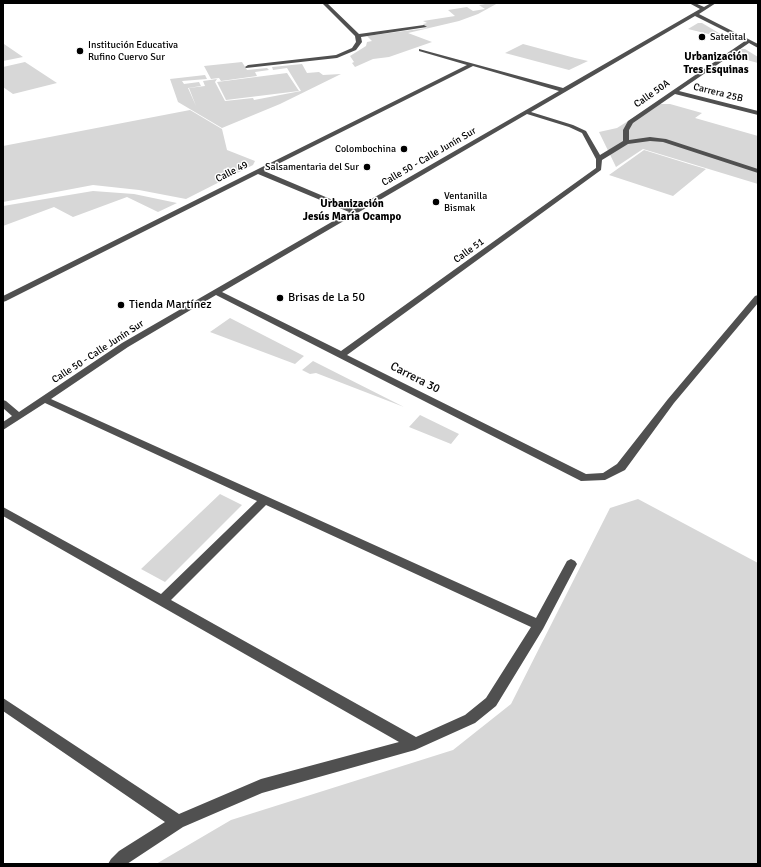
<!DOCTYPE html>
<html>
<head>
<meta charset="utf-8">
<style>
  body { margin:0 }
  #map { position:relative; width:761px; height:867px; overflow:hidden; background:#fff; font-family:Signika,sans-serif }
  canvas { display:block }
  .frame { position:absolute; inset:0; border:4px solid #000; pointer-events:none }
</style>
</head>
<body>
<div id="map">
<canvas width="761" height="867"></canvas>
<div class="frame"></div>
</div>
<script>
const ctx = document.querySelector('canvas').getContext('2d');
ctx.lineJoin = 'round';
function fillPath(path, color) { ctx.fillStyle = color; ctx.fill(path, 'evenodd'); }
const toPath = rows => new Path2D(rows.map(r => 'M' + r).join(''));
function trace(path, color, width, dash) { ctx.strokeStyle = color; ctx.lineWidth = width; ctx.lineCap = dash ? 'butt' : 'round'; ctx.setLineDash(dash || []); ctx.stroke(path); }
function drawText(font, color, halo, rows, align = 'center') {
  ctx.font = font + ' Signika,sans-serif'; ctx.lineWidth = 3; ctx.setLineDash([]); ctx.textBaseline = 'middle'; ctx.strokeStyle = halo; ctx.fillStyle = color; for (const [text, x, y, turn = 0] of rows) {
    ctx.save(); ctx.translate(x, y); ctx.rotate((+turn || 0) * Math.PI / 180); ctx.textAlign = isNaN(turn) ? turn : align; if (halo) ctx.strokeText(text, 0, 0); ctx.fillText(text, 0, 0); ctx.restore();
  }
}
const green = toPath([
  [483,3,498,3,478,14,459,21,408,33,432,42,389,57,373,59,355,67,352,63,354,62,350,56,366,46,367,42,372,41,367,36,427,28,423,24,427,23,423,21,455,16,448,10,467,7,473,11,485,9,479,5,485,4],
  [698,23,702,23,729,39,688,29],
  [3,44,4,44,23,57,3,61],
  [523,44,575,58,588,61,569,70,505,53],
  [742,49,745,49,758,57,758,63,732,56],
  [25,62,57,83,13,94,3,87,3,67],
  [242,62,247,70,267,68,269,70,255,72,257,76,221,81,219,78,211,79,204,66],
  [302,64,307,73,319,72,323,75,341,74,280,104,222,128,178,102,170,79,205,75,207,79,182,81,184,84,199,82,201,86,188,88,196,106,189,88,205,86,203,81,217,79,215,82,225,101,253,98,254,100,301,91,287,68,273,70,272,67],
  [287,73,299,91,226,100,217,82],
  [655,104,670,104,702,113,695,118,758,136,758,184,643,149,616,167,599,132,617,128],
  [190,110,222,129,227,150,255,161,253,165,186,199,139,190,93,185,3,202,3,146],
  [644,150,689,164,706,169,673,196,609,175],
  [93,191,134,194,177,203,158,212,127,197,73,217,54,207,3,226,3,206],
  [230,318,304,356,295,364,210,332],
  [313,361,404,407,316,373,310,374,302,370],
  [420,415,459,434,451,444,409,427],
  [220,494,242,505,165,582,141,569],
  [638,499,758,563,758,864,156,864,231,820,453,750,511,704,610,508]
]);
const minor = toPath([
  [322,3,327,3,359,34,424,25,427,27,361,37,362,42,356,50,337,58,246,68,245,67,248,65,336,55,352,48,356,42,355,36,322,3],
  [689,3,695,3,704,7,711,3,716,3,699,14,758,44,758,48,749,43,679,91,758,111,758,115,675,94,633,123,629,130,629,140,650,137,666,139,758,169,758,173,663,142,650,141,628,144,602,160,601,170,347,355,586,474,603,473,617,464,668,399,755,296,758,295,758,303,674,403,625,470,605,480,581,481,216,295,128,347,51,399,536,618,567,561,571,559,575,561,577,564,543,629,496,706,475,723,415,750,262,793,183,827,127,864,108,864,111,859,119,851,165,822,3,711,3,698,179,814,261,779,399,742,3,516,3,507,161,594,257,501,45,403,3,430,3,422,12,416,3,408,3,400,6,401,19,412,122,343,349,212,258,174,6,301,3,302,3,296,467,65,419,51,419,49,563,88,700,9,689,3],
  [695,16,745,41,628,121,623,130,623,141,600,155,586,131,573,125,531,112,695,16],
  [473,66,559,91,354,209,264,171,473,66],
  [527,114,569,127,582,133,596,159,596,168,341,351,222,292,527,114],
  [266,505,531,627,486,698,465,715,416,737,171,600,266,505]
]);
const markers = [
  [702,37,4,"#000"],
  [80,51,4,"#000"],
  [404,149,4,"#000"],
  [367,167,4,"#000"],
  [436,202,4,"#000"],
  [280,298,4,"#000"],
  [121,305,4,"#000"]
];
const farPoinames = [
  ["Satelital",710,37],
  ["Institución Educativa",88,45],
  ["Rufino Cuervo Sur",88,57],
  ["Colombochina",396,149,"right"],
  ["Salsamentaria del Sur",359,167,"right"],
  ["Ventanilla",444,196],
  ["Bismak",444,208]
];
const farStreetnames = [
  ["Carrera 25B",718,93,14],
  ["Calle 50A",652,94,-35],
  ["Calle 50 - Calle Junín Sur",429,157,-30],
  ["Calle 49",232,172,-27],
  ["Calle 51",469,251,-36],
  ["Calle 50 - Calle Junín Sur",98,352,-33]
];
const farNeighbourhoodnames = [
  ["Urbanización",716,57],
  ["Tres Esquinas",716,70],
  ["Urbanización",352,204],
  ["Jesús María Ocampo",352,217]
];
const poiNames = [
  ["Brisas de La 50",288,298],
  ["Tienda Martínez",129,305]
];
const streetNames = [
  ["Carrera 30",415,378,27]
];
fillPath(green, '#d7d7d7');
fillPath(minor, '#505050');
for (const [x, y, r, color] of markers) { const dot = new Path2D(); dot.arc(x, y, r, 0, 2 * Math.PI); ctx.fillStyle = color; ctx.fill(dot); trace(dot, '#fff', 1.5); }
drawText('10px', '#000', '#fff', farPoinames, 'left');
drawText('10px', '#000', '#fff', farStreetnames);
drawText('bold 11px', '#000', '#fff', farNeighbourhoodnames);
drawText('12px', '#000', '#fff', poiNames, 'left');
drawText('12px', '#000', '#fff', streetNames);
</script>
</body>
</html>
